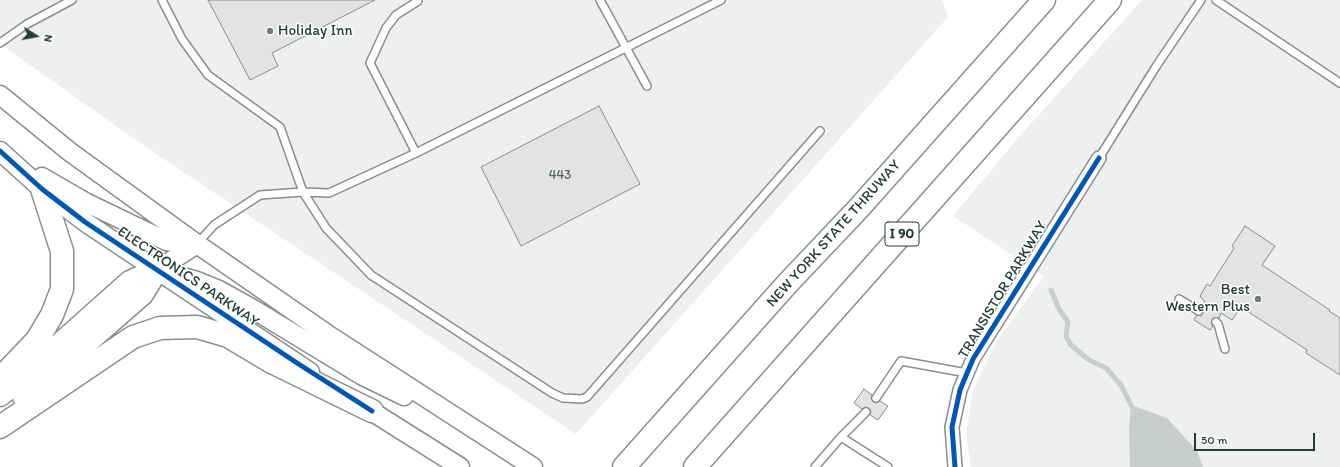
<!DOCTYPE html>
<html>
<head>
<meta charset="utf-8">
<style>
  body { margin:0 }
  #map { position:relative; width:1340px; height:467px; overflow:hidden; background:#fff; font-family:Itim,sans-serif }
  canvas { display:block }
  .north { position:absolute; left:16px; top:16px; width:40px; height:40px; -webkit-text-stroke:3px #fff; paint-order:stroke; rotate:101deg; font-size:11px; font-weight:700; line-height:16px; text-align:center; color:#1f3d34 }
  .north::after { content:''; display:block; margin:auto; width:14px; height:18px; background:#1f3d34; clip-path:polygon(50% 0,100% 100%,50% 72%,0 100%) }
  .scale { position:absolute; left:1194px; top:433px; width:121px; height:18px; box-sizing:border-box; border:2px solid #1f3d34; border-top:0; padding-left:5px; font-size:12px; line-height:14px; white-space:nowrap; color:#1f3d34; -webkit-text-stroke:3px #fff; paint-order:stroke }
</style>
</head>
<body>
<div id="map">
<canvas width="1340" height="467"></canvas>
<div class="north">N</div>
<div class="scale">50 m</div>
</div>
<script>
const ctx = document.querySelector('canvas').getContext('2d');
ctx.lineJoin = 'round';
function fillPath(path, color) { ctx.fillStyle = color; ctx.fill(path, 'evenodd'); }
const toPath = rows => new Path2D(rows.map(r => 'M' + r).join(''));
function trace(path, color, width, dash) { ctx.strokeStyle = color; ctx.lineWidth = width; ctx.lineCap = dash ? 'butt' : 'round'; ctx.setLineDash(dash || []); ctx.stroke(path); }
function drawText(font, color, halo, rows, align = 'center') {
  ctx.font = font + ' Itim,sans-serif'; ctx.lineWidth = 3; ctx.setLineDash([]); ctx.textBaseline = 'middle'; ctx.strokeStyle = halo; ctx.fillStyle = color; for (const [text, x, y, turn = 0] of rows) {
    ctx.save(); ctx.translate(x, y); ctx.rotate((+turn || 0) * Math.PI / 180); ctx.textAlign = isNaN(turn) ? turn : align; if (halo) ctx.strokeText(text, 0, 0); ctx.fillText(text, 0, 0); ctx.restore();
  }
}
const built = toPath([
  [0,0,942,0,948,17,576,434,146,147,0,44],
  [1142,0,1340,0,1340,467,971,467,966,435,973,390,997,341,1044,276,953,216,1019,137]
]);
const water = toPath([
  [1131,405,1167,418,1197,451,1203,467,1130,467,1129,428]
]);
const stream = toPath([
  [1051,290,1059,309,1068,322,1066,336,1071,345,1089,360,1106,368,1121,385,1131,405]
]);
const building = toPath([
  [208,0,375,0,272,53,278,66,250,80,208,0],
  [599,106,640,184,521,246,481,167,599,106],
  [1245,226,1275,246,1262,265,1330,310,1329,311,1340,318,1340,375,1306,353,1307,350,1241,307,1232,320,1221,313,1219,318,1213,318,1211,323,1213,326,1210,330,1194,320,1197,315,1201,316,1204,311,1202,307,1205,302,1200,296,1207,284,1210,286,1234,248,1232,246,1245,226],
  [864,389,872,395,871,398,873,402,876,403,880,401,888,406,878,420,870,415,871,411,869,408,865,407,862,409,854,403,864,389]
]);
const service = toPath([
  [162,0,182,39,208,75,280,127,303,192,260,195,214,225,197,244],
  [600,0,647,86],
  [1216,0,1340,83],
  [0,43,27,24,72,0],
  [416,153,370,63,386,28,396,15,418,1],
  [1099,158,1157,65,1201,0],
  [303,192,326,228,371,275,552,393,563,398,582,399,587,397,820,131],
  [303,192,329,193,416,153,721,0],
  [1179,299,1199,311],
  [1216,322,1218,324,1225,349],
  [876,398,901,361,967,373],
  [841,437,888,467],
  [815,467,841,437,866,412]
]);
const minor = toPath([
  [955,467,952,427,960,390,973,359,1099,158]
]);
const secondary = toPath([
  [0,95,70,152,197,244,327,334,533,467],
  [0,151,42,189,85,222,310,372],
  [42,177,87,203,166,241,197,244],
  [157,270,197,244],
  [171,274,197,281,219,290,253,309,363,376,404,396],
  [360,404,460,467]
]);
const motorway = toPath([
  [0,379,37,340,52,315,62,289,62,251,42,189],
  [0,395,56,348,130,282,157,270],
  [24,397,142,294,157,270],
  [0,427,133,337,160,328,197,327,228,336,270,361,372,411],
  [624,467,787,284,858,209,1044,0],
  [695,467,1110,0]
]);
const cycleway = toPath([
  [0,151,42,189,85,222,297,363,372,411],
  [955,467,952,427,960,390,973,359,1099,158]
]);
const markers = [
  [270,31,4,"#6d817b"],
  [1258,299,4,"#6d817b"]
];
const numberNames = [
  ["443",560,176]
];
const shields = [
  [902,234,34]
];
const shieldNames = [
  ["I 90",902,234]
];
const poiNames = [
  ["Holiday Inn",278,31],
  ["Best",1250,290,"right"],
  ["Western Plus",1250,307,"right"]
];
const streetNames = [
  ["NEW YORK STATE THRUWAY",834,234,-48],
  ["ELECTRONICS PARKWAY",188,277,34],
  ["TRANSISTOR PARKWAY",1003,290,-59]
];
fillPath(built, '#edf0ef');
fillPath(water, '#c7cfcd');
trace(stream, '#c7cfcd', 5);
fillPath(building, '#e2e3e2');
trace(building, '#898f8d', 1);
trace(service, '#898f8d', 10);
trace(minor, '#898f8d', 16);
trace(secondary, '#898f8d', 21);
trace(motorway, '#898f8d', 25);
trace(service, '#fff', 7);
trace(minor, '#fff', 13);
trace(secondary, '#fff', 18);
trace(motorway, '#fff', 22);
trace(cycleway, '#0057b8', 5);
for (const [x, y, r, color] of markers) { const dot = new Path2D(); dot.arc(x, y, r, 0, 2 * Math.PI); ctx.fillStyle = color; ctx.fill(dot); trace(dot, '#fff', 1.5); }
drawText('13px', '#506660', null, numberNames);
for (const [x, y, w] of shields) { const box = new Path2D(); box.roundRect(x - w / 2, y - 12, w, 24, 3); ctx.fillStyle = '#fff'; ctx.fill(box); trace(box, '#1f3d34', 1); }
drawText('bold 14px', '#1f3d34', null, shieldNames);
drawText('15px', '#1f3d34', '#fff', poiNames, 'left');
drawText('15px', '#1f3d34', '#fff', streetNames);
</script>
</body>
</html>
